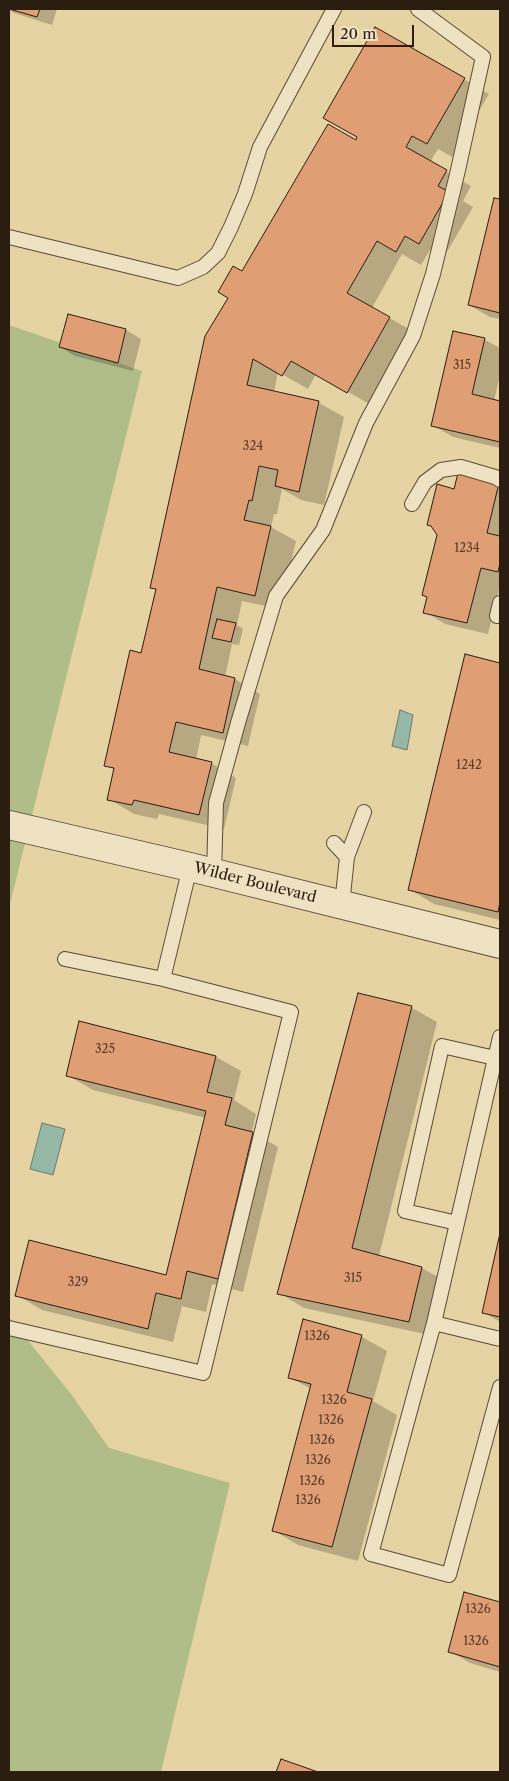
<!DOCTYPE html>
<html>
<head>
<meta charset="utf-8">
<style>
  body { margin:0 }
  #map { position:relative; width:509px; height:1781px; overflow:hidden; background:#e6d3a3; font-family:"Libre Caslon Text",serif }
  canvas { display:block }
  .frame { position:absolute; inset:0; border:10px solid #2b1d10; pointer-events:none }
  .scale { position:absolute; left:332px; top:25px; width:82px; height:22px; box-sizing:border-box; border:2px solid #2b1d10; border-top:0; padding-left:6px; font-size:15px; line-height:18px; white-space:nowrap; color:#2b1d10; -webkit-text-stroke:4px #efe2c3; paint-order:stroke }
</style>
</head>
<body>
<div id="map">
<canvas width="509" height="1781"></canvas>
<div class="frame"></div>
<div class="scale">20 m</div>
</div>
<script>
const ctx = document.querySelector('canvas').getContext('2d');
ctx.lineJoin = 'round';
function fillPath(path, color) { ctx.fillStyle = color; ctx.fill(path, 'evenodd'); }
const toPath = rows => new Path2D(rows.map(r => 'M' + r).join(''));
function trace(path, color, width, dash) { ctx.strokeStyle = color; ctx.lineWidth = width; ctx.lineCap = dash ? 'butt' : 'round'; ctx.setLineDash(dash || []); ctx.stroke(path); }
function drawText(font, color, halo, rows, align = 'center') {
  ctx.font = font + ' "Libre Caslon Text",serif'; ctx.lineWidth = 4.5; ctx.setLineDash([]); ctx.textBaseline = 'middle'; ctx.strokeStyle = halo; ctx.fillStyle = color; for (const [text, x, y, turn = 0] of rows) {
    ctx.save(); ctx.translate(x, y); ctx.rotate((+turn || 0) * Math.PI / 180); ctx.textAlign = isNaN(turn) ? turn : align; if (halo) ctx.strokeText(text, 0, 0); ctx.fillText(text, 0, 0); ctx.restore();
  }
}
const green = toPath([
  [9,325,142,371,9,908],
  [9,1317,71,1394,109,1448,230,1483,161,1772,9,1772]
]);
const water = toPath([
  [400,710,413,715,407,750,392,746,400,710],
  [42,1123,65,1129,53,1175,30,1169,42,1123]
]);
const shadow = toPath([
  [9,9,57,9,52,25,14,13],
  [376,28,489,94,452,157,438,149,430,162,471,186,463,201,473,207,444,257,430,250,421,265,402,254,372,308,414,332,373,406,316,374,308,389,278,372,274,392,319,403,344,417,324,505,301,500,282,489,277,514,274,514,271,527,296,541,280,609,242,601,237,625,243,629,239,645,232,644,225,677,235,679,260,694,248,746,201,735,196,760,211,763,236,778,224,829,159,814,157,819,134,814,109,799,115,770,106,765,142,654,156,590,151,587,243,273,359,137],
  [495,199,500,200,500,319,490,317,469,305],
  [126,330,141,339,133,371,75,356,60,347],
  [454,332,485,340,500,348,500,375,494,401,500,402,500,448,453,437,432,425],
  [500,485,500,586,488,634,445,624,425,612,438,535,433,527,428,525,455,490],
  [466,655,500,664,500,920,434,904,409,889],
  [359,995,412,1008,437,1022,379,1256,422,1268,447,1282,434,1336,304,1308,279,1293],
  [216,1057,241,1071,234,1100,256,1114,252,1132,278,1147,243,1292,212,1284,206,1312,182,1306,173,1342,42,1310,17,1295,167,1276,206,1118,93,1090,67,1075],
  [500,1238,500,1322,483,1312],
  [304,1321,362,1337,387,1351,373,1401,397,1415,358,1561,298,1545,273,1530,311,1389,289,1377],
  [465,1593,500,1603,500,1672,470,1663,449,1651]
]);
const building = toPath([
  [9,9,40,9,37,17,9,9],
  [375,27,465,78,427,144,412,136,406,147,447,170,438,186,449,192,419,244,405,236,396,252,377,241,347,293,390,317,347,393,291,361,282,376,253,359,247,385,319,401,299,492,275,486,278,470,259,466,252,501,249,500,244,520,271,526,255,596,217,587,199,669,235,678,223,733,176,722,169,752,212,762,199,815,134,800,132,805,107,800,114,768,104,766,130,650,141,653,156,589,150,588,205,336,228,298,218,292,233,266,242,271,328,124,356,140,357,137,323,118,375,27],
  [494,198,500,199,500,313,468,305,494,198],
  [68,314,126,329,118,363,59,347,68,314],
  [453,331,485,338,472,394,500,401,500,442,431,426,453,331],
  [458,473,499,483,487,533,500,536,500,563,498,572,481,568,467,623,423,613,427,597,422,595,437,535,431,526,427,525,437,484,454,489,458,473],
  [217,619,236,623,231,642,212,638,217,619],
  [465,654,500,663,500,902,498,912,408,890,465,654],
  [358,993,412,1006,352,1248,422,1267,409,1322,277,1294,358,993],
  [79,1021,216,1056,207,1092,232,1098,225,1125,253,1132,218,1279,187,1271,181,1299,156,1293,148,1329,15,1296,29,1240,166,1275,206,1111,66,1076,79,1021],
  [500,1233,500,1317,482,1313,500,1233],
  [303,1319,362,1335,347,1392,372,1399,332,1547,272,1531,311,1384,288,1378,303,1319],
  [464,1592,500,1602,500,1667,448,1652,464,1592],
  [281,1759,318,1772,276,1772,281,1759]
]);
const service = toPath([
  [9,237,178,278,203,267,218,253,231,227,245,194,260,147,334,9],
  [412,504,425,482,441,470,461,467,495,477,500,480],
  [497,616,500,603],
  [334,843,347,857],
  [214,874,216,803,238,723,276,596,323,530,366,423,413,336,433,274,458,170,483,57,418,9],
  [342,905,347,857,364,812],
  [65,959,163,979],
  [500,1037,434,1323,500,1339],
  [457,1223,405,1211,442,1046,495,1058],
  [434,1323,371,1554,449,1575,500,1387],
  [9,1328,203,1373,291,1012,163,979,190,867]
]);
const minor = toPath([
  [9,825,190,867,500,944]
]);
const numberNames = [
  ["315",462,366],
  ["324",253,447],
  ["1234",467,549],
  ["1242",469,766],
  ["325",105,1050],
  ["315",353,1279],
  ["329",78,1283],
  ["1326",317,1337],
  ["1326",334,1401],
  ["1326",331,1421],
  ["1326",322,1441],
  ["1326",318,1461],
  ["1326",312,1482],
  ["1326",308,1501],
  ["1326",478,1610],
  ["1326",476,1642]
];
const streetNames = [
  ["Wilder Boulevard",255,883,14]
];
fillPath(green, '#b1bd88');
fillPath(water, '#96b8a7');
trace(water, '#6b7a6b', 1);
fillPath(shadow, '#0003');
fillPath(building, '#df9e74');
trace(building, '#2b1d10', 1);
trace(service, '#5a4a35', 16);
trace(minor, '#5a4a35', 30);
trace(service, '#efe2c3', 14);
trace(minor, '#efe2c3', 28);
drawText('12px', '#583d29', null, numberNames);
drawText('15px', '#2b1d10', '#efe2c3', streetNames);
</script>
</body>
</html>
